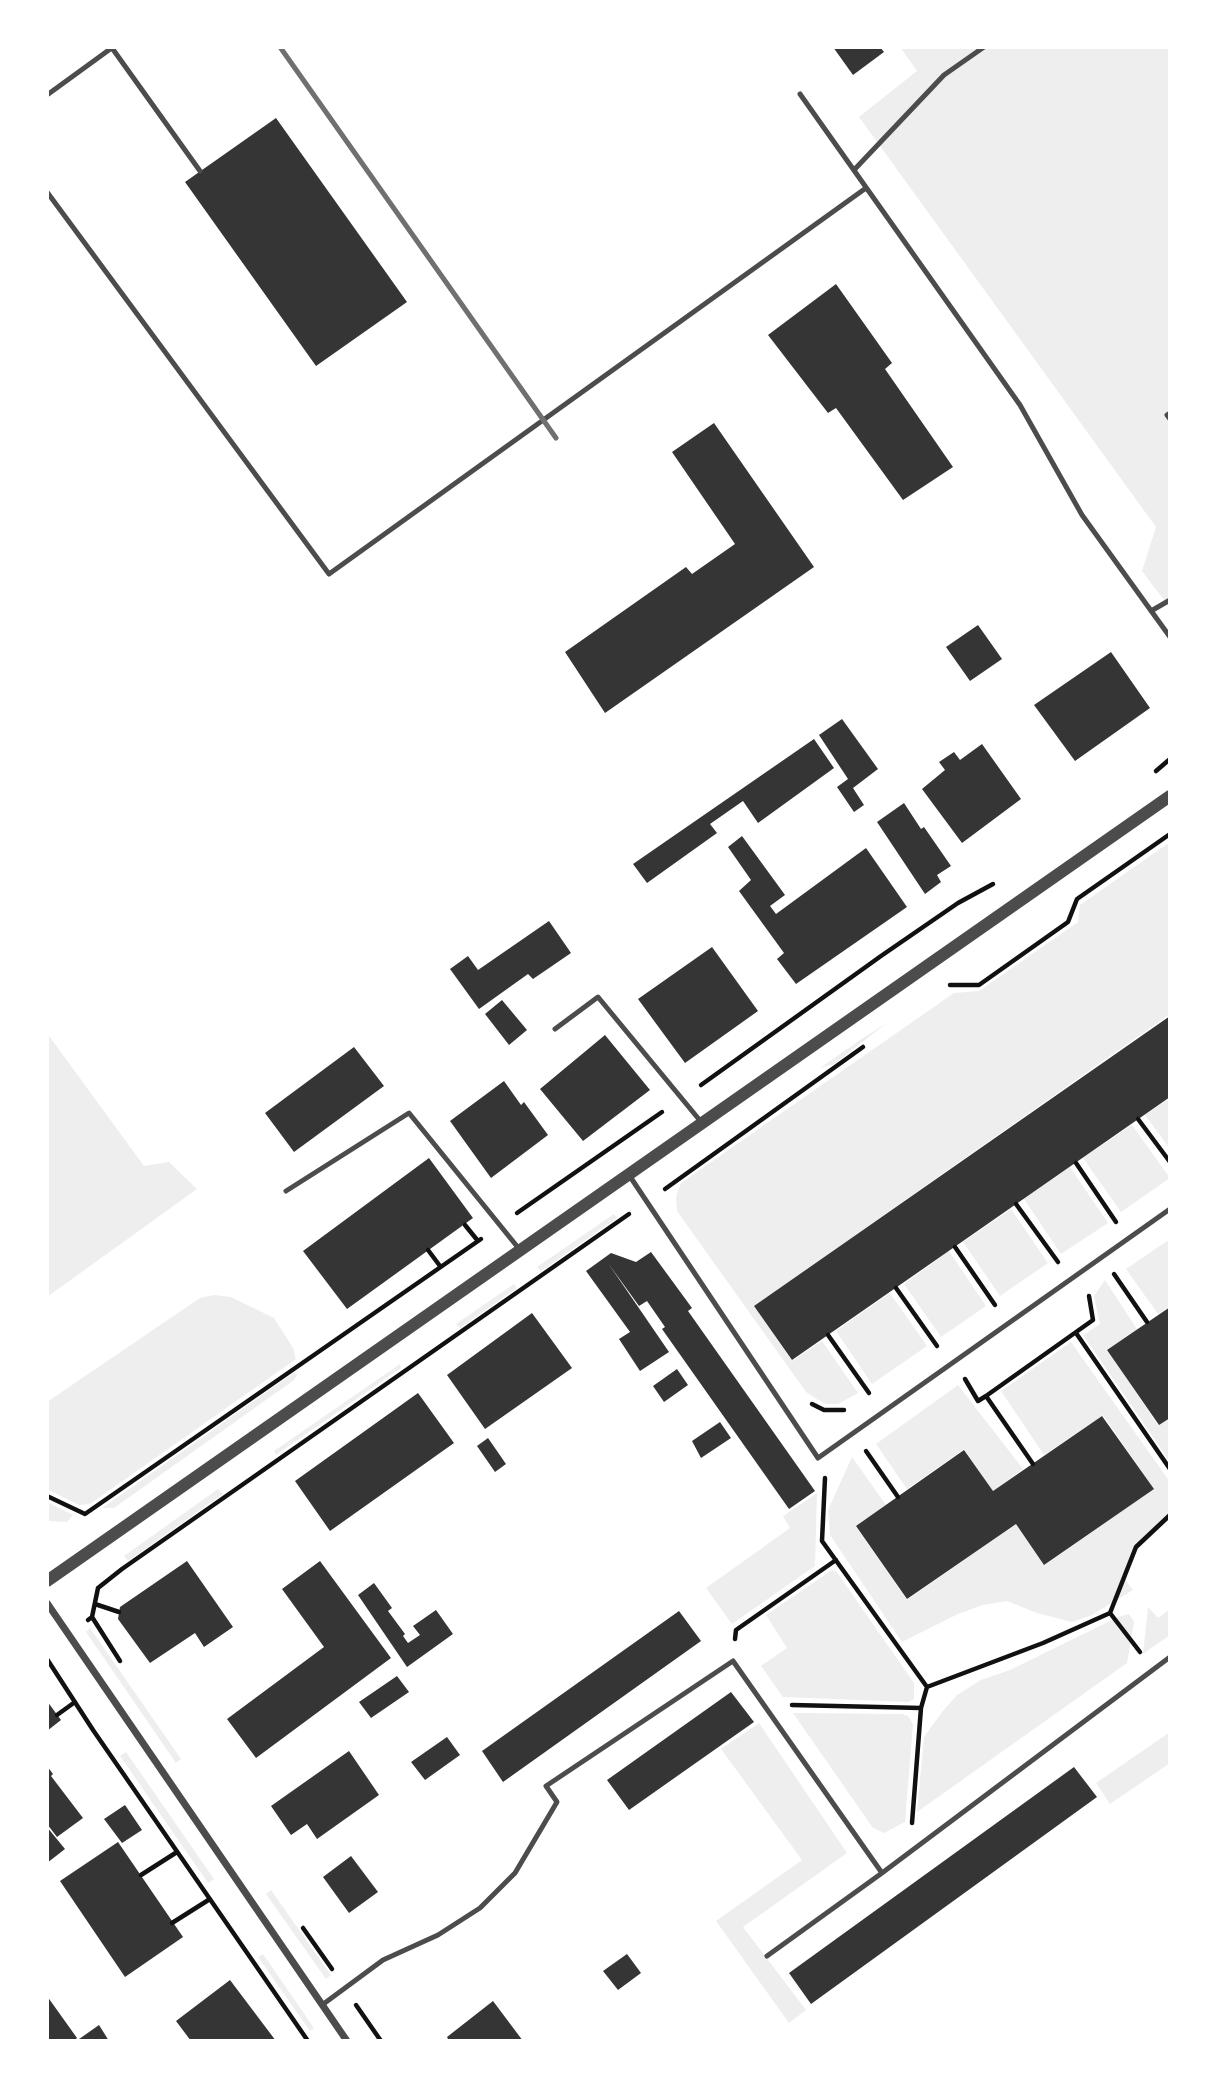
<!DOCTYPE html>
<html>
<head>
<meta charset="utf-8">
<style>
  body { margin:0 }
  #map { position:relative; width:1217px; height:2088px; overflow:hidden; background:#fff; font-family:"Fira Sans Condensed",sans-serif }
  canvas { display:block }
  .frame { position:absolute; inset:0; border:49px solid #fff; pointer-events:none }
</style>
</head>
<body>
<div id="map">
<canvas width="1217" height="2088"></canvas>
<div class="frame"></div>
</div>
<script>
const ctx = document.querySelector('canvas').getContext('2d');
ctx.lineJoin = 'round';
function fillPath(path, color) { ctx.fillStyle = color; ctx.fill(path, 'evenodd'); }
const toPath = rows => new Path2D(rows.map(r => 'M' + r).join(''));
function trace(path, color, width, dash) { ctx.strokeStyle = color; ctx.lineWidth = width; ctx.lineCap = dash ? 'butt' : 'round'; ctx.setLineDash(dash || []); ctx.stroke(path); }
const green = toPath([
  [900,47,1170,47,1170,608,1142,571,1156,527,859,117,917,71],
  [1170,842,1170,1014,754,1306,792,1361,822,1341,858,1393,838,1404,827,1404,818,1400,806,1392,677,1211,676,1197,681,1183,954,993,979,991,1078,922,1080,905],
  [887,1023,834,1064,820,1068,860,1040],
  [47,1033,144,1166,169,1162,197,1189,47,1297],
  [1170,1098,1170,1149,1145,1115],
  [1132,1125,1170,1178,1121,1212,1083,1158],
  [1070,1167,1108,1223,1061,1254,1024,1199],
  [1011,1209,1048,1263,1000,1296,963,1242],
  [614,1214,617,1218,541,1271,537,1267],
  [1170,1239,1170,1306,1158,1314,1126,1269],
  [949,1251,986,1306,941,1337,904,1284],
  [1105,1280,1137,1329,1107,1350,1158,1425,1170,1417,1170,1462,1083,1335,1100,1324,1094,1296],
  [514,1284,517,1288,460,1328,456,1324],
  [890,1293,927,1346,872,1384,836,1331],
  [214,1295,231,1297,274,1318,293,1348,296,1359,90,1504,79,1505,47,1489,47,1402,200,1298],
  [1071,1342,1170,1482,1170,1515,1136,1547,1124,1578,1133,1590,1092,1615,1072,1622,1037,1613,1007,1601,983,1605,958,1614,902,1642,830,1535,828,1510,852,1457,886,1505,856,1527,907,1600,1016,1524,1045,1565,1154,1489,1103,1415,1044,1455,1001,1391],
  [400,1364,401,1368,276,1455,274,1451],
  [295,1372,297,1375,294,1380,114,1508,102,1508],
  [958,1385,1023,1469,993,1491,964,1449,907,1489,876,1444],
  [218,1489,223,1494,128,1561,124,1556],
  [817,1493,815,1566,732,1624,706,1588,790,1528,783,1516],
  [47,1502,73,1515,67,1522,47,1521],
  [832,1570,836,1571,914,1683,914,1699,908,1702,783,1697,761,1666,787,1648,766,1615],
  [1148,1607,1158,1618,1170,1609,1170,1635,1143,1654],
  [1129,1614,1134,1622,1127,1663,917,1812,924,1737,942,1712,957,1695,981,1680,1010,1670,1118,1617],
  [90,1628,181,1759,176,1763,86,1632],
  [793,1713,902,1714,908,1716,913,1724,905,1822,884,1833,873,1828],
  [759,1723,847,1853,743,1927,806,2010,789,2023,716,1921,802,1860,721,1749],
  [1170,1732,1170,1763,1110,1804,1096,1783],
  [126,1752,214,1879,208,1883,120,1756],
  [271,1890,331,1975,326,1979,266,1894],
  [263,1954,314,2028,310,2031,258,1957]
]);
const building = toPath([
  [833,47,880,47,884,52,853,75],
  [276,118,407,302,316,366,185,182],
  [836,284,892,363,885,369,953,467,903,500,836,408,828,413,768,335],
  [714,423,814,567,605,713,565,652,686,567,692,574,735,544,672,452],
  [978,625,1002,659,970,681,946,647],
  [1111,652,1150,708,1075,761,1034,705],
  [842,719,878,769,853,788,864,805,854,812,837,787,848,779,819,735],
  [814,739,834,768,758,823,743,801,710,824,717,833,647,883,633,864],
  [982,744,1021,799,962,843,922,789,945,770,939,762,954,752,960,760],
  [904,803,921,829,924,827,951,866,937,875,941,882,925,894,877,822],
  [742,836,785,895,770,906,776,914,866,848,907,907,796,984,777,959,784,953,739,891,751,880,728,847],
  [549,921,571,953,533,979,528,974,479,1009,450,969,468,956,478,970],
  [712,947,758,1011,685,1063,638,999],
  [502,1000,527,1030,509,1045,485,1014],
  [1170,1016,1170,1097,792,1360,754,1306],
  [605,1035,650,1090,583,1141,540,1089],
  [354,1047,384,1086,294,1152,265,1113],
  [504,1081,521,1105,524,1102,548,1135,491,1178,450,1121],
  [429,1158,473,1218,347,1309,303,1251],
  [651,1252,692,1308,688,1311,815,1491,789,1509,662,1329,665,1327,647,1301,639,1306,608,1263,669,1352,640,1371,619,1339,630,1332,586,1271,611,1253,636,1262],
  [1170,1307,1170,1418,1159,1425,1107,1350],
  [532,1313,572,1368,485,1429,447,1375],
  [677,1369,688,1385,664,1402,653,1386],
  [418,1393,454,1443,330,1531,295,1481],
  [1102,1416,1154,1489,1044,1565,1016,1524,907,1599,856,1526,964,1450,993,1491],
  [720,1422,731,1438,701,1458,692,1441],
  [488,1438,506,1464,495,1472,477,1446],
  [187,1561,233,1627,204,1647,195,1633,150,1663,118,1619,120,1607],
  [320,1561,391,1658,256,1758,227,1719,324,1647,282,1589],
  [374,1583,392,1608,388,1611,405,1634,403,1636,408,1643,420,1635,413,1626,436,1610,453,1634,407,1667,358,1595],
  [679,1611,701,1641,503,1782,482,1751],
  [397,1676,409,1692,371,1718,359,1702],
  [731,1692,754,1722,629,1810,607,1780],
  [47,1701,61,1720,47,1731],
  [447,1737,460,1755,425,1780,411,1762],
  [349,1751,379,1795,317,1839,307,1824,291,1835,271,1806],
  [47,1766,53,1774,51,1776,83,1818,57,1837,47,1824],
  [1074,1767,1097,1797,811,2004,789,1973],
  [125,1805,142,1830,122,1843,104,1819],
  [47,1827,65,1849,47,1863],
  [118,1842,183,1937,125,1977,60,1881],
  [351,1856,378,1892,349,1913,323,1877],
  [627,1954,641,1973,618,1990,603,1971],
  [230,1980,276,2041,191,2041,176,2021],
  [47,1996,77,2038,74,2041,47,2041],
  [493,2001,523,2041,449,2041,447,2037],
  [99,2025,109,2041,76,2041,82,2037]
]);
const path = toPath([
  [1156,771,1170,759],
  [950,985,979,985,1068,922,1077,899,1170,834],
  [701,1085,881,956,958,903,993,884],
  [1138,1119,1170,1162],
  [1076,1163,1116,1222],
  [665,1189,863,1047],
  [1016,1204,1058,1262],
  [517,1213,662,1112],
  [465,1225,478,1241],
  [955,1247,995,1305],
  [428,1250,440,1266],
  [1114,1274,1147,1322],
  [896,1288,937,1346],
  [1076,1333,1170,1469],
  [828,1335,869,1393],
  [965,1379,978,1401,986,1396,1093,1320,1089,1296],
  [986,1396,1033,1464],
  [812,1404,824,1410,844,1410],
  [866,1451,898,1497],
  [825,1478,822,1541,927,1687,921,1708,912,1823],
  [47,1496,85,1514,481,1239],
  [95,1604,119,1612],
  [1110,1613,1136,1547,1170,1515],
  [92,1617,120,1661],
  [88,1620,92,1617,98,1588,122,1569,629,1214],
  [735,1639,736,1630,836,1560],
  [47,1659,93,1730,308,2041],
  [927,1687,1043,1643,1110,1613,1140,1652],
  [792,1705,921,1708],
  [57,1715,75,1702],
  [141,1875,177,1852],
  [172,1923,210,1899],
  [303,1928,332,1969],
  [356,2005,381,2041]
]);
const service = toPath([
  [112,48,200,171],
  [800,94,1020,405,1082,515,1170,637],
  [47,95,113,47],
  [854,170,944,75,984,47],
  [47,192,329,574,866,188],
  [1170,413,1167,415,1170,419],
  [1151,611,1170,600],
  [555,1029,598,997,702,1123],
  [629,1175,818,1458,1170,1209],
  [286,1191,409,1113,520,1250],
  [767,1956,882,1873,1170,1657],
  [322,2005,383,1960,438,1935,480,1908,515,1873,557,1802,546,1786,733,1661,882,1873]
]);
const minor = toPath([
  [47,1603,347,2041]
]);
const tertiary = toPath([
  [47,1581,1170,796]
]);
const rail = toPath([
  [280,47,556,438]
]);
fillPath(green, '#eee');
fillPath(building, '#353535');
trace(path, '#111', 4.5);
trace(service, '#4c4c4c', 5);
trace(minor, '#4c4c4c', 7);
trace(tertiary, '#4c4c4c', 12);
trace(rail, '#707070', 5);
</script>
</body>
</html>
